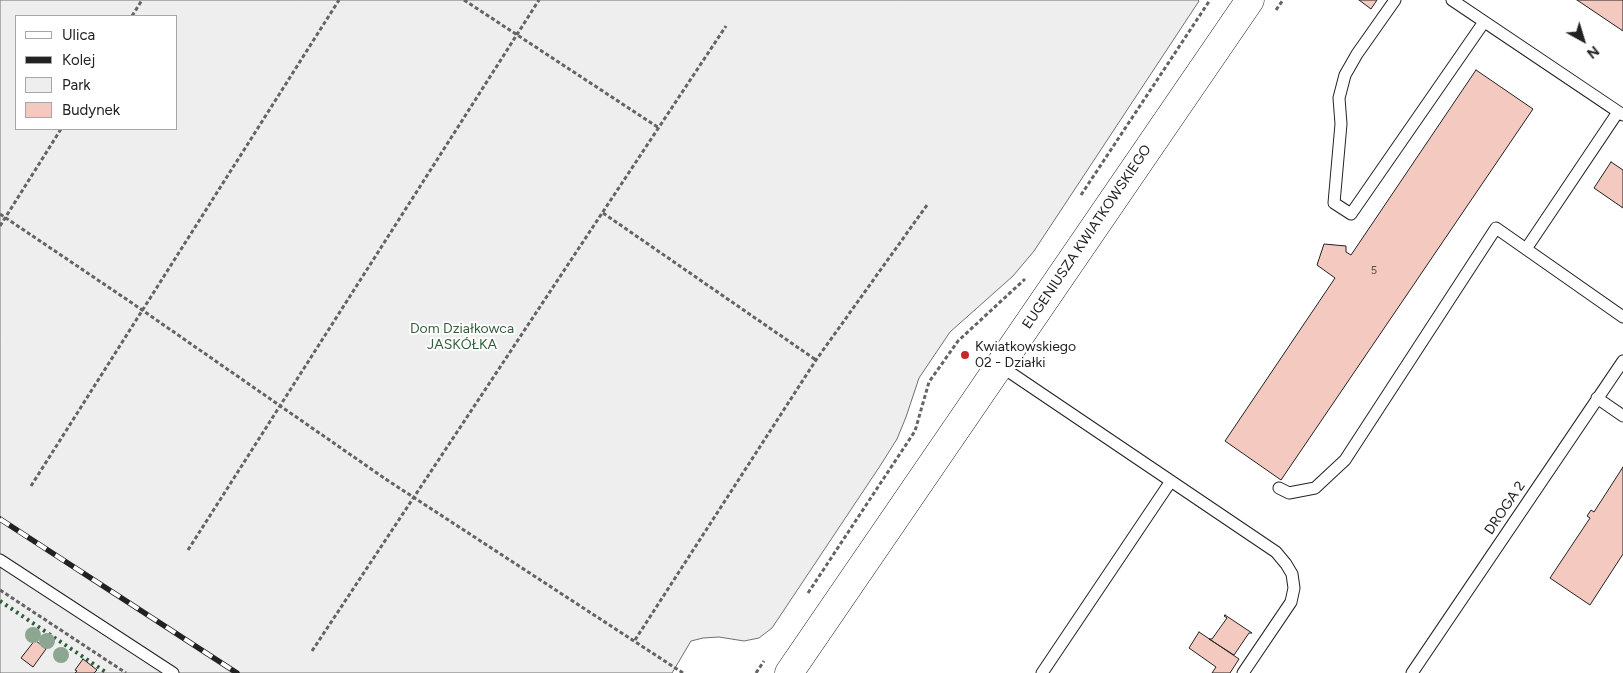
<!DOCTYPE html>
<html>
<head>
<meta charset="utf-8">
<style>
  body { margin:0 }
  #map { position:relative; width:1623px; height:673px; overflow:hidden; background:#fff; font-family:Figtree,sans-serif }
  canvas { display:block }
  .legend { position:absolute; left:15px; top:15px; width:162px; height:115px; box-sizing:border-box; background:#fff; border:1px solid #a7a7a7; margin:0; padding:6px 9px; list-style:none; font-size:15px; color:#222 }
  .legend li { display:flex; align-items:center; gap:10px; height:25px }
  .legend b { width:25px; border:1px solid #a7a7a7 }
  .north { position:absolute; left:1558px; top:15px; width:50px; height:50px; -webkit-text-stroke:4px #fff; paint-order:stroke; rotate:141deg; font-size:14px; font-weight:700; line-height:20px; text-align:center; color:#222 }
  .north::after { content:''; display:block; margin:auto; width:18px; height:22px; background:#222; clip-path:polygon(50% 0,100% 100%,50% 72%,0 100%) }
</style>
</head>
<body>
<div id="map">
<canvas width="1623" height="673"></canvas>
<ul class="legend">
<li><b style="height:6px;background:#fff"></b>Ulica</li>
<li><b style="height:6px;background:#222"></b>Kolej</li>
<li><b style="height:14px;background:#eee"></b>Park</li>
<li><b style="height:14px;background:#f3c9c0"></b>Budynek</li>
</ul>
<div class="north">N</div>
</div>
<script>
const ctx = document.querySelector('canvas').getContext('2d');
ctx.lineJoin = 'round';
function fillPath(path, color) { ctx.fillStyle = color; ctx.fill(path, 'evenodd'); }
const toPath = rows => new Path2D(rows.map(r => 'M' + r).join(''));
function trace(path, color, width, dash) { ctx.strokeStyle = color; ctx.lineWidth = width; ctx.lineCap = dash ? 'butt' : 'round'; ctx.setLineDash(dash || []); ctx.stroke(path); }
function drawText(font, color, halo, rows, align = 'center') {
  ctx.font = font + ' Figtree,sans-serif'; ctx.lineWidth = 4; ctx.setLineDash([]); ctx.textBaseline = 'middle'; ctx.strokeStyle = halo; ctx.fillStyle = color; for (const [text, x, y, turn = 0] of rows) {
    ctx.save(); ctx.translate(x, y); ctx.rotate((+turn || 0) * Math.PI / 180); ctx.textAlign = isNaN(turn) ? turn : align; if (halo) ctx.strokeText(text, 0, 0); ctx.fillText(text, 0, 0); ctx.restore();
  }
}
const green = toPath([
  [0,0,1198,0,1199,1,1034,251,1013,276,950,332,919,378,906,417,897,439,880,466,772,628,759,638,744,641,719,637,703,638,691,641,672,673,0,673,0,0],
  [16,16,176,16,176,129,16,129,16,16]
]);
const building = toPath([
  [1359,0,1377,0,1371,9,1359,0],
  [1577,0,1623,0,1623,31,1577,0],
  [1476,70,1533,109,1281,480,1225,441,1335,278,1317,265,1324,244,1346,246,1346,252,1351,255,1476,70],
  [1611,162,1623,170,1623,208,1594,188,1611,162],
  [1623,467,1623,554,1590,605,1550,578,1590,518,1587,516,1591,510,1594,512,1623,467],
  [1225,615,1252,633,1249,633,1234,655,1209,639,1212,639,1227,618,1224,616,1225,615],
  [1199,632,1239,659,1230,673,1212,673,1216,667,1189,648,1199,632],
  [35,640,46,649,33,667,21,658,35,640],
  [83,659,97,670,94,673,75,673,77,671,75,670,83,659]
]);
const path = toPath([
  [464,0,659,128],
  [1276,10,1283,0],
  [132,16,142,0],
  [1081,195,1210,0],
  [603,213,816,360],
  [0,214,132,303,387,480,683,673],
  [0,226,61,129],
  [31,486,339,0],
  [188,550,539,0],
  [0,590,126,673],
  [808,593,915,431,929,382,958,341,1025,279],
  [635,640,816,360,927,205],
  [312,651,726,26],
  [756,673,764,661]
]);
const lane = toPath([
  [1395,0,1357,54,1345,75,1339,98,1341,124,1334,203,1351,214,1484,22],
  [1452,0,1623,115],
  [1526,249,1618,112],
  [999,365,1276,552,1286,564,1292,574,1294,588,1291,602,1243,673],
  [1597,398,1623,416],
  [1279,488,1289,493,1315,488,1345,460,1496,228,1623,317],
  [0,560,173,673],
  [1042,673,1171,481],
  [1412,673,1623,361]
]);
const secondary = toPath([
  [789,673,1250,0]
]);
const rail = toPath([
  [0,519,237,673]
]);
const hedge = toPath([
  [0,601,107,673]
]);
const trees = [
  [33,635],
  [47,641],
  [61,655]
];
const markers = [
  [965,355,5,"#c62828"]
];
const numberNames = [
  ["5",1374,271]
];
const streetNames = [
  ["EUGENIUSZA KWIATKOWSKIEGO",1087,237,-56],
  ["DROGA 2",1505,508,-56]
];
const parkNames = [
  ["Dom Działkowca",462,329],
  ["JASKÓŁKA",462,345]
];
const poiNames = [
  ["Kwiatkowskiego",975,347],
  ["02 - Działki",975,363]
];
fillPath(green, '#eee');
trace(green, '#6f6f6f', 1);
fillPath(building, '#f3c9c0');
trace(building, '#222', 1);
trace(lane, '#222', 13);
trace(secondary, '#222', 29);
trace(path, '#646464', 3, [4, 2.5]);
trace(lane, '#fff', 11);
trace(secondary, '#fff', 28);
trace(rail, '#222', 5.5);
trace(rail, '#fff', 4, [11]);
trace(hedge, '#2f5e38', 4, [2.5, 4]);
ctx.fillStyle = '#8da692';
for (const [x, y] of trees) { ctx.beginPath(); ctx.arc(x, y, 8, 0, 2 * Math.PI); ctx.fill(); }
for (const [x, y, r, color] of markers) { const dot = new Path2D(); dot.arc(x, y, r, 0, 2 * Math.PI); ctx.fillStyle = color; ctx.fill(dot); trace(dot, '#fff', 2); }
drawText('11px', '#564c4a', null, numberNames);
drawText('14px', '#222', '#fff', streetNames);
drawText('14px', '#2f5e38', '#fff', parkNames);
drawText('14px', '#222', '#fff', poiNames, 'left');
</script>
</body>
</html>
